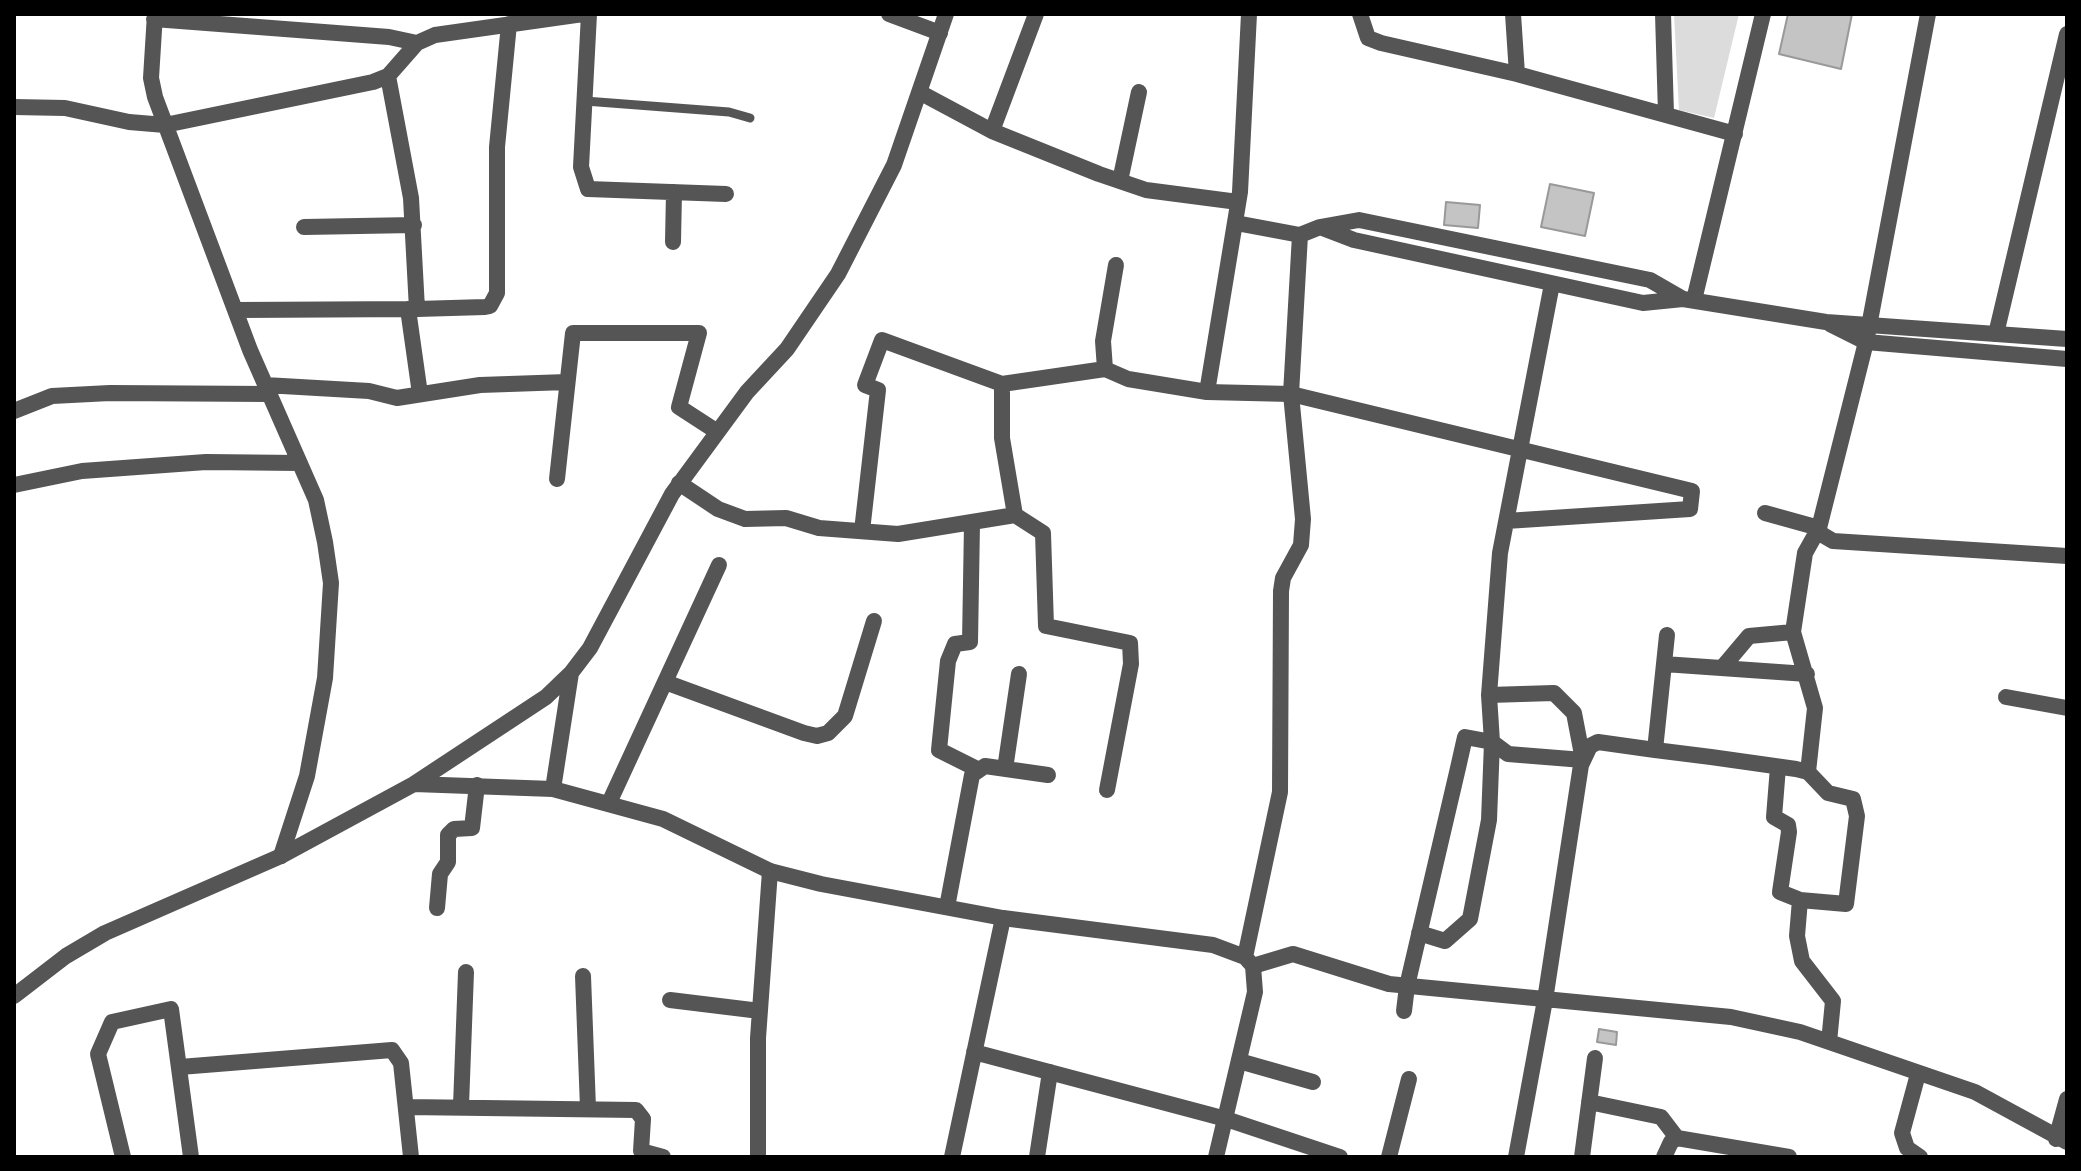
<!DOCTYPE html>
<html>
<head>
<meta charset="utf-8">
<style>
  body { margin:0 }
  #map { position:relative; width:2081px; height:1171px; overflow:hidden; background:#fff; font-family:Inter,sans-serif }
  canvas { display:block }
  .frame { position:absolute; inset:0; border:16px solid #000; pointer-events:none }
</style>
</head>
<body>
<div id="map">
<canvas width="2081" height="1171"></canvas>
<div class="frame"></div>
</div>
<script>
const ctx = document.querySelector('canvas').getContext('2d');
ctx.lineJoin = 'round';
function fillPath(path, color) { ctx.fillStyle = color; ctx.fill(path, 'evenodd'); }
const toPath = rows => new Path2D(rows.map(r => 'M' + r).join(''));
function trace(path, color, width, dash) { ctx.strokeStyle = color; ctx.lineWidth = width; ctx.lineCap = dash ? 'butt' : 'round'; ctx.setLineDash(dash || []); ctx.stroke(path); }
const green = toPath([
  [1674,14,1739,14,1714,118,1679,110]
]);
const building = toPath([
  [1788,14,1852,14,1841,69,1779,54,1788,14],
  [1550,184,1594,193,1585,236,1541,227,1550,184],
  [1446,202,1480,205,1478,228,1444,225,1446,202],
  [1599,1029,1617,1032,1616,1045,1597,1042,1599,1029]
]);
const service = toPath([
  [585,101,729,112,750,118]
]);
const minor = toPath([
  [155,14,151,78,155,97,250,350,316,500,325,542,331,583,325,678,307,776,281,856],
  [589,14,581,167,588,189,726,194],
  [889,14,940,33],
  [1249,14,1240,192,1207,392,1291,394,1692,491,1690,509,1506,521],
  [1360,14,1368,38,1381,43,1517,74,1735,134],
  [1513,14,1517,74],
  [1663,14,1666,114],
  [154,19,389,37,417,43],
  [921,93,992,131,1099,174,1146,190,1238,202],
  [14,107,65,108,129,122,165,125,373,82,388,76,417,43,435,35,583,14],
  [992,131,1036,14],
  [1120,181,1139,92],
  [1236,223,1300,235],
  [304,227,414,225],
  [673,242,674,192],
  [1116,265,1103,341,1105,369,1128,379,1207,392],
  [1694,300,1763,14],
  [408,309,420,394],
  [417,309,485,307,490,306,497,293,497,147,509,24],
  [237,310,417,309,411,198,388,76],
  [1996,334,2067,34],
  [265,385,369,391,397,398,480,385,567,382],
  [14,411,52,396,110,393,269,394],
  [557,479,573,333,699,333,679,407,716,431],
  [679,483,718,509,745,519,786,518,819,528,898,534,1015,515,1002,438,1002,384,1105,369],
  [14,485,82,471,206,462,299,463],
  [1765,513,1819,528,1821,534,1833,541,2067,556],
  [1015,515,1043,533,1046,626,1130,643,1131,664,1107,790],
  [972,524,970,642,955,644,948,661,939,750,977,769],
  [862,531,878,390,865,385,882,340,1002,384],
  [1664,664,1807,674],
  [1722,668,1749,636,1793,632],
  [665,682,804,733,817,736,828,733,845,716,874,621],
  [1489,695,1554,693,1574,713,1583,760,1508,754,1492,742,1489,695,1500,553,1552,284],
  [2006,697,2067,708],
  [1655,750,1711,757,1796,769,1808,772,1828,793,1853,799,1857,816,1846,904,1800,900,1780,892,1789,832,1788,825,1774,817,1778,767],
  [1005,769,1019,674],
  [1808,772,1815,708,1793,632,1805,553,1819,528,1866,342,1928,14],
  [609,803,719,565],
  [1800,900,1797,936,1802,961,1833,1001,1829,1042],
  [947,907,972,775,985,766,1048,775],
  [437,908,440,874,448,862,448,835,454,829,472,828,477,785],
  [1253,966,1293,954,1389,984,1731,1017,1800,1032,1975,1092,2067,1142],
  [583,976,588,1108],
  [670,1000,760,1011],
  [1404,1011,1407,986,1458,768,1465,737,1492,742,1489,820,1470,919,1445,941,1419,933],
  [974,1052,1226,1119,1340,1157],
  [1239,1061,1313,1082],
  [180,1067,392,1050,401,1063,411,1157],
  [1918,1074,1902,1133,1907,1148,1920,1157],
  [1589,1102,1661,1117,1677,1138],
  [461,1106,466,972],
  [407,1107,636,1110,643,1119,641,1151,663,1157],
  [2056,1139,2067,1099],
  [123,1157,98,1054,112,1022,171,1009,191,1157],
  [758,1157,758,1038,770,871],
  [952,1157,1003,918],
  [1037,1157,1050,1072],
  [1389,1157,1409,1079],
  [1516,1157,1545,1000,1581,765,1590,746,1598,742,1655,750,1667,635],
  [1582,1157,1595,1058],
  [1664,1157,1671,1142,1677,1138,1789,1157]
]);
const tertiary = toPath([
  [1320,227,1354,240,1643,303,1683,299,1826,322,2067,339],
  [1830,324,1866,342,2067,359],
  [414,784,546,697,571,673],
  [553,789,663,819,770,871,821,884,1003,918,1213,945,1245,957,1253,966,1255,992,1216,1157],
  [1245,957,1280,792,1281,591,1283,578,1301,545,1303,519,1291,394,1300,235,1320,227,1359,220,1650,280,1683,299],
  [14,996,66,956,105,933,281,856,414,784,553,789,571,673,590,648,672,494,747,392,787,349,838,274,894,165,946,14]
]);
fillPath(green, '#dcdcdc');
fillPath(building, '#c4c4c4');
trace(building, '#999', 2);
trace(service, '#555', 9);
trace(minor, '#555', 16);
trace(tertiary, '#555', 16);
</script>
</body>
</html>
